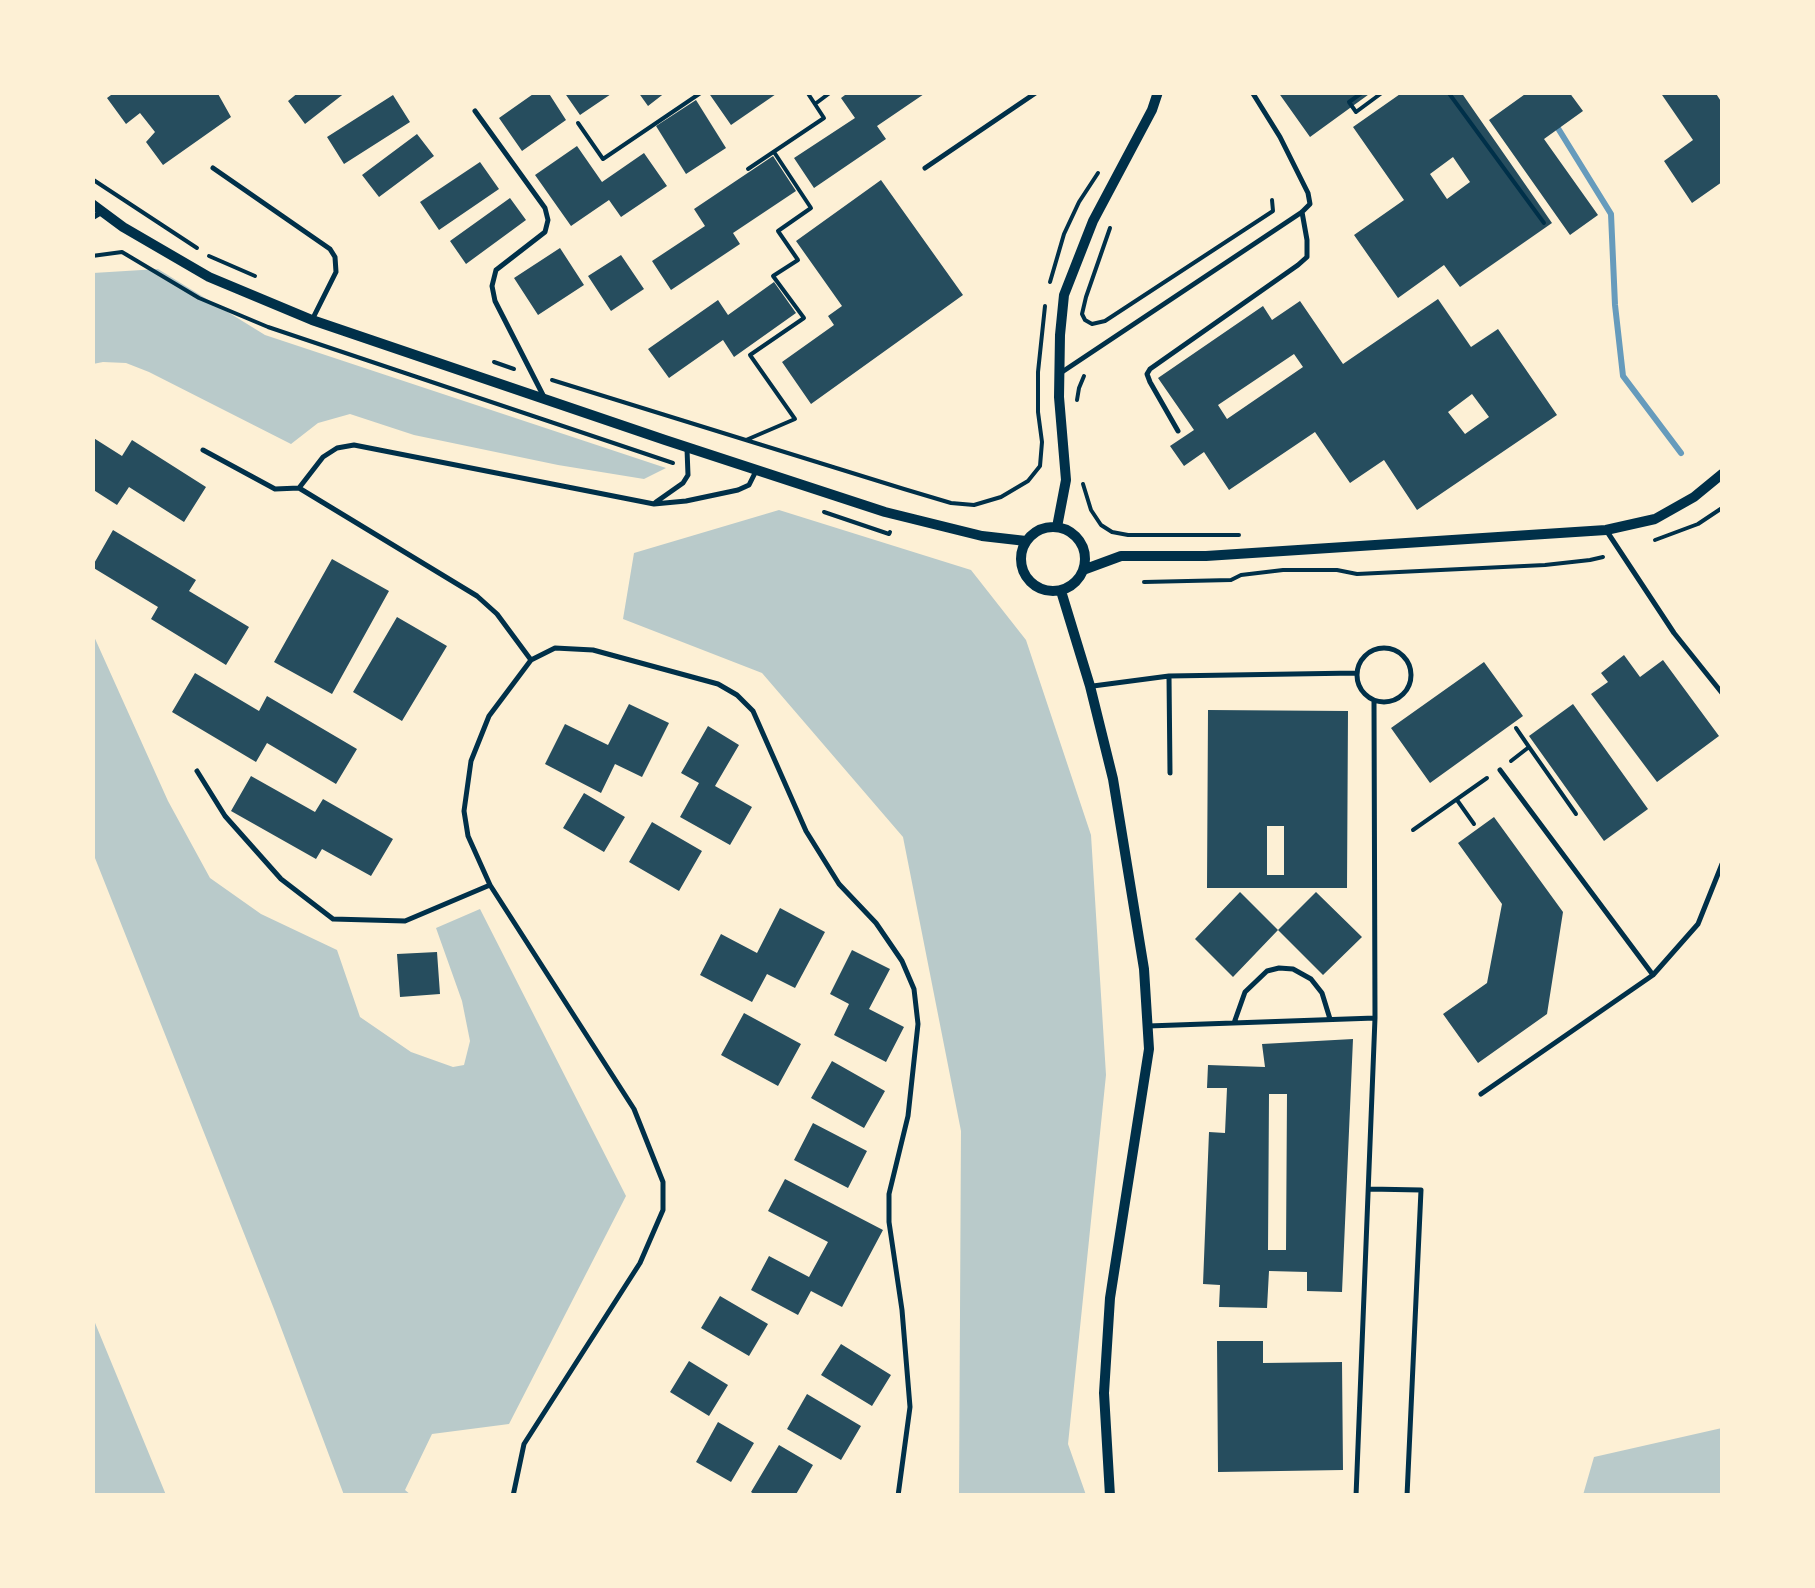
<!DOCTYPE html>
<html>
<head>
<meta charset="utf-8">
<style>
  body { margin:0 }
  #map { position:relative; width:1815px; height:1588px; overflow:hidden; background:#fdf0d5; font-family:Figtree,sans-serif }
  canvas { display:block }
  .frame { position:absolute; inset:0; border:95px solid #fdf0d5; pointer-events:none }
</style>
</head>
<body>
<div id="map">
<canvas width="1815" height="1588"></canvas>
<div class="frame"></div>
</div>
<script>
const ctx = document.querySelector('canvas').getContext('2d');
ctx.lineJoin = 'round';
function fillPath(path, color) { ctx.fillStyle = color; ctx.fill(path, 'evenodd'); }
const toPath = rows => new Path2D(rows.map(r => 'M' + r).join(''));
function trace(path, color, width, dash) { ctx.strokeStyle = color; ctx.lineWidth = width; ctx.lineCap = dash ? 'butt' : 'round'; ctx.setLineDash(dash || []); ctx.stroke(path); }
const green = toPath([
  [158,269,265,335,666,468,644,479,558,465,414,435,350,414,318,423,291,444,149,372,126,363,103,362,93,364,93,273],
  [779,510,971,570,1026,640,1091,835,1106,1075,1068,1444,1086,1495,959,1495,961,1131,903,837,762,673,623,619,634,553],
  [92,632,168,801,210,878,261,914,337,950,360,1017,411,1052,453,1067,464,1065,470,1041,462,1001,436,928,480,909,626,1196,509,1424,432,1434,405,1490,411,1495,344,1495,274,1309,93,853],
  [93,1318,166,1495,93,1495],
  [1722,1428,1722,1495,1583,1495,1594,1457]
]);
const stream = toPath([
  [1556,125,1611,214,1615,305,1623,376,1681,453]
]);
const building = toPath([
  [115,92,217,92,231,117,163,165,146,142,155,132,140,113,126,124,107,98],
  [299,92,346,92,305,124,288,101],
  [536,92,548,92,566,120,522,151,499,118],
  [564,92,614,92,580,115],
  [638,92,666,92,648,106],
  [708,92,779,92,731,125],
  [849,92,927,92,877,126,886,139,814,188,794,158,855,118,841,98],
  [1278,92,1372,92,1310,137],
  [1403,92,1461,92,1552,223,1460,287,1444,265,1398,298,1354,235,1404,200,1353,127],
  [1453,157,1470,182,1447,199,1430,174],
  [1528,92,1569,92,1583,111,1544,139,1598,215,1570,235,1489,120],
  [1660,92,1715,92,1722,103,1722,182,1692,203,1664,161,1693,140],
  [393,95,410,122,344,164,327,137],
  [696,100,726,148,686,174,656,126],
  [417,134,434,156,379,197,362,175],
  [577,146,602,182,644,153,667,186,621,217,609,200,571,226,535,175],
  [773,156,796,191,733,233,740,244,671,290,652,261,705,226,694,209],
  [480,162,499,189,439,230,420,202],
  [881,180,963,295,811,404,782,362,834,325,828,316,842,306,796,241],
  [510,198,526,220,466,264,450,241],
  [560,248,584,285,538,315,514,278],
  [621,255,644,289,611,311,588,276],
  [774,282,796,313,734,357,723,340,669,378,648,349,718,300,728,315],
  [1438,299,1471,347,1498,329,1557,415,1417,510,1384,460,1350,483,1315,432,1229,490,1204,452,1184,466,1170,446,1194,430,1158,378,1263,306,1272,320,1300,301,1343,364],
  [1294,354,1303,367,1227,419,1218,405],
  [1472,394,1489,417,1465,434,1448,412],
  [92,437,122,456,132,440,206,487,184,522,129,487,117,505,92,489],
  [113,530,196,580,189,591,249,627,226,665,151,619,158,607,92,567],
  [332,559,389,591,332,694,274,662],
  [397,617,447,646,402,721,353,692],
  [1624,655,1640,677,1663,660,1719,736,1657,782,1591,694,1608,682,1601,673],
  [1484,662,1523,716,1430,783,1391,728],
  [195,673,259,711,267,696,357,749,336,784,267,743,256,762,172,712],
  [629,704,669,723,642,777,615,764,601,793,545,764,565,724,608,745],
  [1573,704,1648,809,1604,841,1529,736],
  [1208,710,1348,711,1347,888,1207,888],
  [1267,826,1284,826,1284,875,1267,875],
  [708,726,739,745,715,786,752,807,730,845,680,817,699,783,681,773],
  [251,776,315,812,323,799,393,839,371,876,322,849,316,859,231,811],
  [584,793,625,817,604,852,563,828],
  [1494,817,1563,912,1547,1014,1478,1063,1443,1014,1487,983,1502,904,1458,843],
  [652,822,702,851,679,891,629,862],
  [1240,892,1278,930,1233,977,1195,939],
  [1316,892,1362,937,1323,975,1278,930],
  [780,908,825,932,795,988,767,974,752,1002,700,975,721,934,757,953],
  [852,950,890,969,869,1009,904,1027,886,1062,834,1035,849,1004,830,994],
  [437,952,440,994,400,997,397,954],
  [744,1013,801,1044,778,1086,721,1055],
  [1353,1039,1342,1292,1307,1291,1307,1272,1269,1271,1267,1308,1219,1307,1220,1285,1203,1284,1209,1132,1225,1133,1227,1088,1207,1088,1208,1065,1265,1067,1262,1044],
  [1269,1094,1287,1094,1286,1250,1268,1250],
  [832,1061,885,1091,864,1128,811,1098],
  [813,1123,867,1151,848,1188,794,1160],
  [785,1179,883,1230,842,1307,811,1291,798,1315,751,1290,769,1256,809,1277,828,1242,768,1211],
  [720,1296,768,1324,749,1356,701,1328],
  [1217,1341,1263,1341,1263,1363,1342,1362,1343,1470,1218,1472],
  [841,1344,891,1375,872,1406,821,1375],
  [689,1361,728,1385,709,1416,670,1392],
  [807,1394,861,1426,841,1460,787,1429],
  [718,1422,754,1443,731,1482,696,1462],
  [779,1445,813,1465,795,1496,757,1496,751,1492]
]);
const path = toPath([
  [1363,92,1349,102,1356,112,1383,92],
  [1448,92,1544,223],
  [815,104,831,92],
  [578,123,603,159,702,92],
  [748,169,824,118,807,92],
  [92,179,197,248],
  [1110,228,1086,297,1082,314,1085,320,1092,324,1105,321,1273,211,1272,200],
  [92,256,122,252,199,298,268,327,673,463],
  [209,256,255,276],
  [1050,282,1064,234,1079,202,1098,173],
  [494,362,514,369],
  [552,380,904,489,951,503,974,505,1001,497,1028,481,1040,466,1042,442,1038,412,1038,372,1045,306],
  [1077,400,1079,388,1084,376],
  [746,440,795,419,750,355,804,318,773,276,798,260,778,231,811,208,774,152],
  [1083,484,1091,510,1101,525,1112,532,1128,535,1239,535],
  [824,512,889,534,890,532],
  [1655,540,1698,524,1722,508],
  [1144,582,1231,580,1241,575,1283,570,1337,570,1357,574,1545,565,1590,560,1603,557],
  [1516,728,1529,747],
  [1511,761,1529,747,1576,814],
  [1457,800,1474,824],
  [1413,830,1487,778]
]);
const service = toPath([
  [475,111,545,208,548,220,545,232,496,270,492,286,495,301,544,397],
  [213,168,330,249,335,257,336,272,312,320],
  [925,168,1037,92],
  [92,218,102,212],
  [1062,372,1302,212,1310,204,1308,193,1280,137,1252,92],
  [1178,431,1150,382,1147,374,1150,369,1298,265,1307,257,1307,240,1302,212],
  [203,450,275,489,299,488,477,596,497,614,531,660],
  [299,488,323,457,337,448,354,445,654,504,686,501,738,490,749,485,756,471],
  [656,502,683,483,688,475,687,449],
  [1606,530,1674,633,1722,693],
  '1357 675a27 27 0 1 1 54 0a27 27 0 1 1-54 0Z',
  [1169,676,1170,773],
  [1093,686,1169,676,1356,673],
  [1500,770,1653,975,1698,924,1722,864],
  [197,771,225,816,281,879,333,919,405,921,490,885],
  [1234,1023,1245,992,1267,971,1279,968,1293,969,1311,979,1322,993,1330,1019],
  [1148,1026,1375,1018],
  [1481,1094,1653,975],
  [1369,1189,1421,1190,1407,1496],
  [513,1496,524,1444,640,1263,663,1210,663,1182,634,1109,490,885,468,836,464,811,471,761,489,716,531,660,555,648,593,650,718,684,737,695,753,711,806,831,839,884,876,923,902,961,914,989,918,1024,908,1116,889,1194,889,1222,902,1310,910,1407,898,1496],
  [1356,1496,1375,1018,1374,701]
]);
const minor = toPath([
  [92,204,123,227,209,277,312,320,665,440,885,512,982,536,1026,541],
  '1021 559a32 32 0 1 1 64 0a32 32 0 1 1-64 0Z',
  [1057,527,1066,480,1059,397,1060,335,1064,295,1093,221,1152,110,1158,92],
  [1083,570,1121,556,1206,556,1606,530,1655,519,1694,497,1722,474],
  [1061,591,1090,686,1113,779,1144,969,1149,1049,1110,1298,1104,1393,1110,1496]
]);
fillPath(green, '#b9caca');
trace(stream, '#669bbc', 6);
fillPath(building, '#264d5e');
trace(path, '#003049', 4);
trace(service, '#003049', 5);
trace(minor, '#003049', 10);
</script>
</body>
</html>
